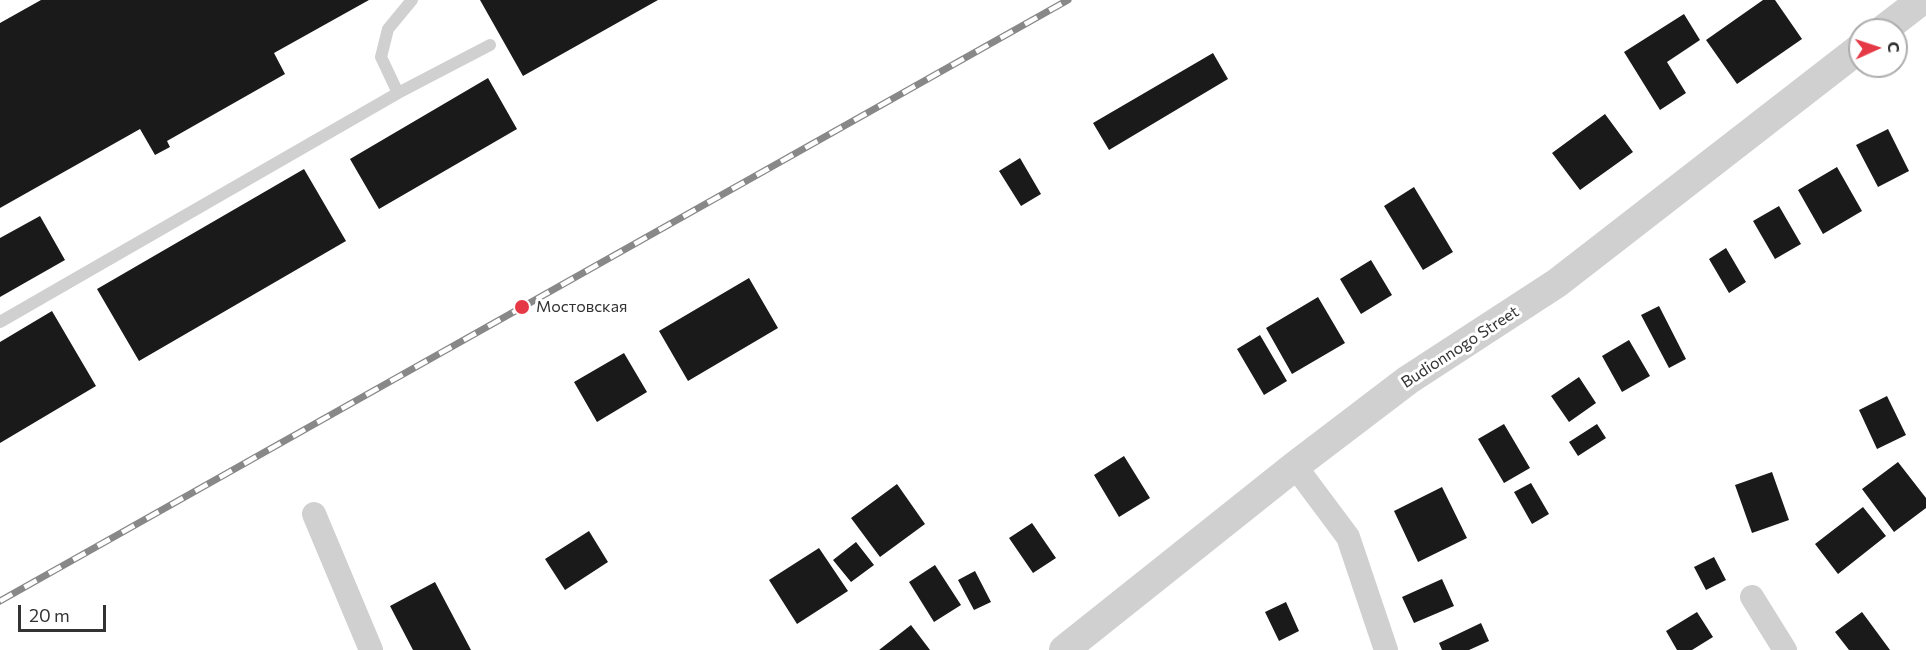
<!DOCTYPE html>
<html>
<head>
<meta charset="utf-8">
<style>
  body { margin:0 }
  #map { position:relative; width:1926px; height:650px; overflow:hidden; background:#fff; font-family:Commissioner,sans-serif }
  canvas { display:block }
  .north { position:absolute; left:1848px; top:18px; width:60px; height:60px; box-sizing:border-box; background:#fff; border:2px solid #adadad; border-radius:50%; rotate:87deg; font-size:16px; font-weight:700; line-height:24px; text-align:center; color:#333 }
  .north::after { content:''; display:block; margin:auto; width:21px; height:27px; background:#e63946; clip-path:polygon(50% 0,100% 100%,50% 72%,0 100%) }
  .scale { position:absolute; left:18px; top:605px; width:88px; height:27px; box-sizing:border-box; border:3px solid #333; border-top:0; padding-left:8px; font-size:18px; line-height:21px; white-space:nowrap; color:#333; -webkit-text-stroke:4px #fff; paint-order:stroke }
</style>
</head>
<body>
<div id="map">
<canvas width="1926" height="650"></canvas>
<div class="north">С</div>
<div class="scale">20 m</div>
</div>
<script>
const ctx = document.querySelector('canvas').getContext('2d');
ctx.lineJoin = 'round';
function fillPath(path, color) { ctx.fillStyle = color; ctx.fill(path, 'evenodd'); }
const toPath = rows => new Path2D(rows.map(r => 'M' + r).join(''));
function trace(path, color, width, dash) { ctx.strokeStyle = color; ctx.lineWidth = width; ctx.lineCap = dash ? 'butt' : 'round'; ctx.setLineDash(dash || []); ctx.stroke(path); }
function drawText(font, color, halo, rows, align = 'center') {
  ctx.font = font + ' Commissioner,sans-serif'; ctx.lineWidth = 6; ctx.setLineDash([]); ctx.textBaseline = 'middle'; ctx.strokeStyle = halo; ctx.fillStyle = color; for (const [text, x, y, turn = 0] of rows) {
    ctx.save(); ctx.translate(x, y); ctx.rotate((+turn || 0) * Math.PI / 180); ctx.textAlign = isNaN(turn) ? turn : align; if (halo) ctx.strokeText(text, 0, 0); ctx.fillText(text, 0, 0); ctx.restore();
  }
}
const building = toPath([
  [41,0,369,0,274,53,285,74,167,141,170,147,155,155,140,129,0,208,0,23],
  [480,0,658,0,523,76],
  [1763,0,1775,0,1802,39,1737,84,1706,40],
  [1684,14,1700,40,1667,62,1686,93,1660,110,1624,52],
  [1213,53,1228,79,1109,150,1093,123],
  [488,78,517,129,379,209,350,159],
  [1605,114,1633,152,1580,190,1552,153],
  [1888,129,1909,171,1878,187,1856,145],
  [1020,158,1041,194,1021,206,999,171],
  [1837,167,1862,211,1823,234,1798,190],
  [304,169,346,241,139,361,97,289],
  [1414,187,1453,252,1423,270,1384,206],
  [1779,206,1801,244,1775,259,1753,221],
  [40,216,65,260,0,297,0,238],
  [1726,248,1746,282,1729,293,1709,259],
  [1371,260,1392,295,1361,314,1340,279],
  [749,278,778,328,688,381,659,331],
  [1318,297,1345,343,1292,374,1266,328],
  [1659,306,1686,359,1669,368,1641,315],
  [52,311,96,386,0,443,0,342],
  [1260,335,1287,381,1264,395,1237,349],
  [1629,340,1650,376,1622,392,1602,356],
  [624,353,647,392,597,422,574,382],
  [1579,377,1596,403,1569,422,1551,396],
  [1887,396,1906,435,1877,449,1859,410],
  [1504,424,1530,468,1504,483,1478,439],
  [1597,424,1606,438,1578,456,1569,442],
  [1124,456,1150,498,1119,517,1094,475],
  [1898,462,1926,498,1926,508,1894,532,1862,489],
  [1772,472,1789,520,1752,533,1735,485],
  [1531,483,1549,514,1532,524,1514,492],
  [897,484,925,524,880,557,851,518],
  [1442,487,1467,538,1418,562,1394,511],
  [1863,507,1886,536,1838,574,1815,544],
  [1032,523,1056,558,1033,573,1009,538],
  [589,531,608,562,565,590,545,559],
  [856,542,874,565,851,582,833,560],
  [819,548,848,591,797,624,769,580],
  [1714,557,1726,580,1706,590,1694,567],
  [935,565,961,605,934,622,909,582],
  [975,571,991,602,974,610,958,580],
  [1442,579,1454,606,1414,623,1402,597],
  [435,582,471,650,413,650,390,606],
  [1286,602,1299,631,1279,641,1265,612],
  [1697,612,1713,637,1692,650,1677,650,1666,631],
  [1862,612,1890,650,1849,650,1835,632],
  [1481,623,1489,641,1469,650,1442,650,1439,643],
  [911,625,930,650,879,650]
]);
const service = toPath([
  [398,93,381,57,388,29,412,0],
  [0,322,398,93,490,45]
]);
const minor = toPath([
  [1295,466,1348,537,1386,650],
  [314,514,371,650],
  [1752,597,1785,650]
]);
const tertiary = toPath([
  [1883,30,1922,0],
  [1064,650,1295,466,1408,380,1557,283,1860,48]
]);
const rail = toPath([
  [0,601,1068,0]
]);
const markers = [
  [522,307,8,"#e63946"]
];
const poiNames = [
  ["Мостовская",536,307]
];
const streetNames = [
  ["Budionnogo Street",1460,347,-33]
];
fillPath(building, '#1a1a1a');
trace(service, '#d0d0d0', 12);
trace(minor, '#d0d0d0', 24);
trace(tertiary, '#d0d0d0', 30);
trace(rail, '#888', 7);
trace(rail, '#fff', 4.5, [14]);
for (const [x, y, r, color] of markers) { const dot = new Path2D(); dot.arc(x, y, r, 0, 2 * Math.PI); ctx.fillStyle = color; ctx.fill(dot); trace(dot, '#fff', 2); }
drawText('16px', '#333', '#fff', poiNames, 'left');
drawText('16px', '#333', '#fff', streetNames);
</script>
</body>
</html>
